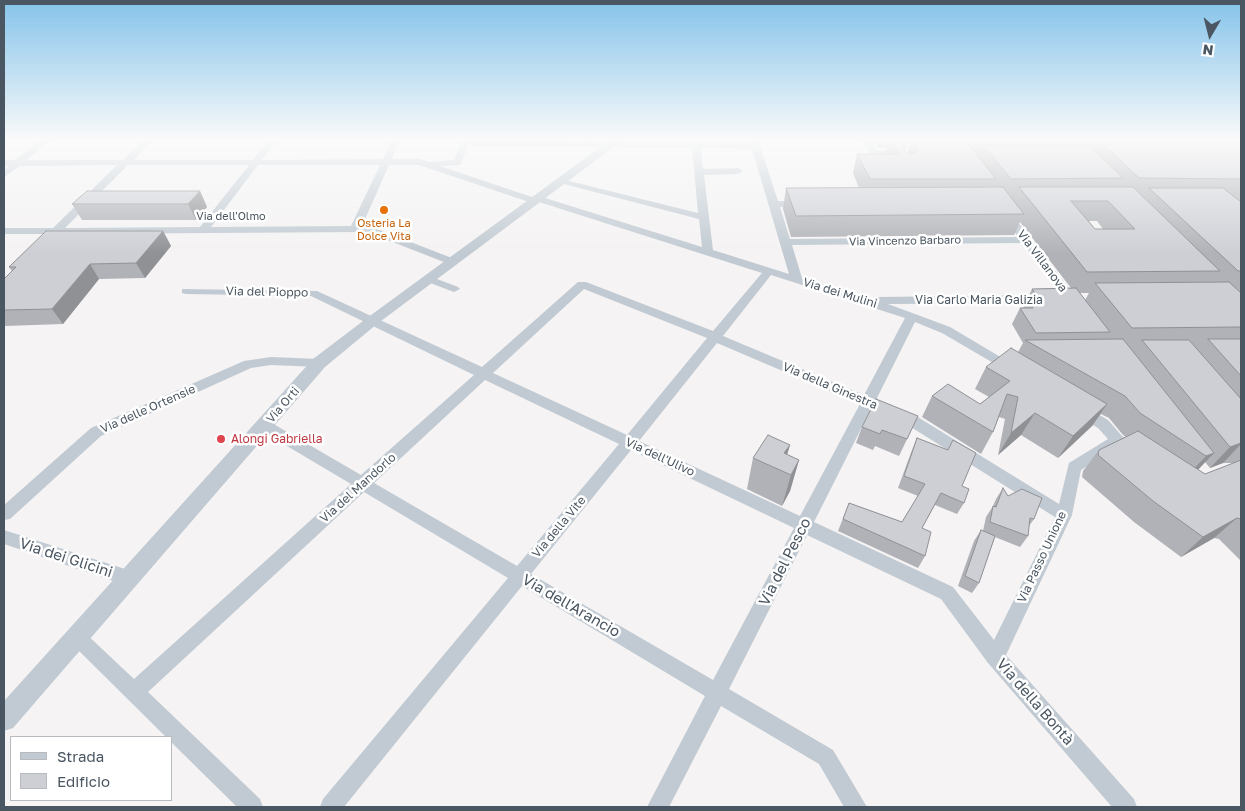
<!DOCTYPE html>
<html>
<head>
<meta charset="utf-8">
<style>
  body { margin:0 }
  #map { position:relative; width:1245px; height:811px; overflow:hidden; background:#f5f3f3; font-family:"Golos Text",sans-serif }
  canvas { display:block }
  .frame { position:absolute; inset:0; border:5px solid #4a5661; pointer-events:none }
  .legend { position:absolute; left:10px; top:736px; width:162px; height:65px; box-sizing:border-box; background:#fff; border:1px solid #b7bbc0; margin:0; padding:6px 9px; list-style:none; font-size:15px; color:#4a5661 }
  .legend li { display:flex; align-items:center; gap:10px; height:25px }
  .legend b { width:25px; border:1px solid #b7bbc0 }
  .north { position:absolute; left:1185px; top:10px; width:50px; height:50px; -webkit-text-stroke:4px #fff; paint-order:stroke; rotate:188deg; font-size:14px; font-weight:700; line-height:20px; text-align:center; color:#4a5661 }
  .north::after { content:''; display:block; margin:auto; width:18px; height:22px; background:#4a5661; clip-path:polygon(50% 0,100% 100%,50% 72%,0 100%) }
</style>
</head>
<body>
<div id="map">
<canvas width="1245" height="811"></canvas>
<div class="frame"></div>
<ul class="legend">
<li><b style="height:6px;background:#c1cad2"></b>Strada</li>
<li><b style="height:14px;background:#cdcfd5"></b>Edificio</li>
</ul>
<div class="north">N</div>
</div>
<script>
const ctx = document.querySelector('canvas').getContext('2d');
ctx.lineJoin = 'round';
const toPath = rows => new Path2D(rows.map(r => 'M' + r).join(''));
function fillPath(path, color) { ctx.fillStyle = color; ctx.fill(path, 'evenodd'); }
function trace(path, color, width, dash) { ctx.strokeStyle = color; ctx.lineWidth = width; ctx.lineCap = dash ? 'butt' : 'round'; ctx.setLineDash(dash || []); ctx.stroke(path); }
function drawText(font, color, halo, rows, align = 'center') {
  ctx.font = font + ' "Golos Text",sans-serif'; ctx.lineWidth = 5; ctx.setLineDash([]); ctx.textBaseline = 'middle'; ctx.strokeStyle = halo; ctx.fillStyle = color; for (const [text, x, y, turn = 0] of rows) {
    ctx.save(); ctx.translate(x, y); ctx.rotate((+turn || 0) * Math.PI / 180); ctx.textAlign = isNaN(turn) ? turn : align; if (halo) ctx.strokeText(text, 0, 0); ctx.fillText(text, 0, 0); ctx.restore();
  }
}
const minor = toPath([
  [40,140,50,140,27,160,123,160,144,140,153,140,134,160,253,160,268,140,277,140,262,160,383,159,392,140,400,140,392,159,420,159,429,162,454,160,462,140,751,143,750,140,758,140,778,201,801,201,806,204,801,207,780,207,790,239,1018,237,1002,215,1003,213,1011,213,1078,300,1080,303,1078,306,1070,306,1023,243,792,245,802,278,872,300,877,297,1046,295,1052,299,1046,303,888,304,950,327,1019,368,1012,372,1007,371,942,333,915,322,876,400,916,416,1059,504,1069,463,1108,439,1098,428,1076,415,1074,411,1076,407,1086,407,1108,420,1122,436,1130,441,1132,445,1130,449,1125,451,1117,447,1081,470,1072,515,1006,655,1134,799,1137,807,1112,807,988,663,941,599,807,535,729,689,833,750,867,807,844,807,819,764,721,706,669,807,647,807,705,696,522,586,344,807,320,807,323,799,508,578,364,492,148,692,260,799,263,807,237,807,171,742,171,737,166,737,71,643,68,637,71,631,77,628,83,631,134,679,351,484,260,430,258,426,260,422,270,422,361,475,474,375,311,296,186,294,182,293,182,289,317,291,482,367,578,282,586,282,713,331,762,273,539,202,532,203,419,165,389,165,362,226,372,227,457,260,457,264,449,264,367,232,58,234,53,236,48,234,4,234,4,228,53,228,117,165,20,166,4,177,4,170,9,166,4,166,4,160,15,160,40,140],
  [468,146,692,148,698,213,561,179,556,182,699,219,702,247,542,197,535,198,440,166,460,165,468,146],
  [701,148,752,149,789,274,713,250,704,175,738,174,743,171,738,168,703,169,701,148],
  [128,165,249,165,200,227,65,228,128,165],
  [258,165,380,165,351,226,211,227,258,165],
  [771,275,905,318,864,395,723,336,771,275],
  [584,289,707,338,627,435,493,373,584,289],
  [717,343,860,404,800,516,639,441,717,343],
  [485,380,619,444,517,566,374,483,485,380],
  [871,409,906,424,1055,517,994,640,953,587,814,522,871,409],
  [631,450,794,528,713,680,531,574,631,450],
  [862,140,871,140,877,150,899,151,905,159,900,162,893,156,871,155,862,140],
  [429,276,458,287,460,289,454,292,425,281,423,279,429,276],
  [271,357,319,359,325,363,319,367,271,365,251,368,101,436,10,519,4,520,4,505,91,428,244,361,271,357],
  [4,530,128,570,134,573,137,578,134,583,128,586,4,544,4,530]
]);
const tertiary = toPath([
  [610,140,623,140,377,324,325,367,13,728,4,731,4,701,313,359,367,318,610,140]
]);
const wall = toPath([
  [873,140,1241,140,1241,292,1240,292,1241,293,1241,292,1241,561,1219,539,1214,538,1181,557,1134,522,1082,477,1083,471,1099,450,1126,437,1123,435,1109,418,1101,414,1092,426,1058,458,1021,435,998,455,1005,419,999,417,993,432,981,454,922,417,932,396,980,404,989,397,975,389,986,367,1018,352,1023,343,1012,324,1020,308,1023,308,1032,289,1071,288,1020,222,1014,235,791,237,783,209,786,188,859,188,853,173,857,154,885,154,887,148,878,148],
  [911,141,907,153,904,148,907,148,908,142],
  [1089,221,1097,221,1103,229,1095,229],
  [1079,293,1089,293,1085,300],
  [1205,462,1210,468,1223,463,1234,463,1205,474,1198,470],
  [200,191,207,207,196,220,82,220,72,204],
  [163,231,171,246,145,278,99,279,63,324,4,326,4,279,12,271,9,267],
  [918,416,899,456,875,446,873,450,856,443,862,427],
  [917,438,948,450,953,440,962,486,964,503,957,514,935,505,922,528,925,556,918,568,838,531,849,503,902,522,918,496,898,488,912,450],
  [790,445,787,455,799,460,790,491,782,506,747,489,753,458],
  [1003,488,1008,496,1034,519,1029,526,1028,536,1020,547,995,537,979,583,972,593,958,586,974,541,981,530,983,531,986,517,993,506,996,499]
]);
const shadedWall = toPath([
  [200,191,207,207,196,220,188,204],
  [163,231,171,246,145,278,136,263],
  [90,264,99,279,63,324,52,309],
  [1107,404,1092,426,1058,458,1073,436],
  [1035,413,1021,435,998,455,1011,433],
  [1241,443,1241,444,1223,463,1210,468,1230,447],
  [790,445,782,471,784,453],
  [1214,453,1193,475,1185,478,1206,456],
  [799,460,790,491,782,506,791,475],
  [1237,518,1214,538,1181,557,1203,537]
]);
const building = toPath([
  [891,140,899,140,907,153,913,154,919,150,912,140,965,140,996,179,870,179,857,154,900,154,891,140],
  [1113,140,1241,140,1241,179,1139,178,1104,145,1113,144,1113,140],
  [983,145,1089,145,1123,178,1011,179,983,145],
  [1003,187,1024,214,796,216,786,188,1003,187],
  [1019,187,1133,187,1220,271,1087,272,1019,187],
  [1071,201,1108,201,1135,229,1095,229,1071,201],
  [1149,188,1223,188,1241,202,1241,271,1238,271,1149,188],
  [87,191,200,191,188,204,72,204,87,191],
  [46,231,163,231,136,263,90,264,52,309,4,310,4,279,16,267,9,267,46,231],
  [1229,282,1241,293,1241,327,1132,328,1095,283,1229,282],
  [1076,288,1110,332,1036,333,1020,308,1033,308,1027,299,1039,299,1032,289,1076,288],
  [1123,339,1214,453,1206,456,1140,413,1125,396,1025,340,1123,339],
  [1208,339,1241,339,1241,376,1208,339],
  [1142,340,1189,340,1241,399,1241,443,1230,447,1142,340],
  [1011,348,1107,404,1073,436,1035,413,1011,433,1018,397,1007,394,993,432,932,396,948,384,980,404,1010,381,986,367,1011,348],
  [876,399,918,416,907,439,882,430,880,434,862,427,876,399],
  [1138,431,1205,474,1241,460,1241,519,1237,518,1203,537,1153,501,1098,455,1099,450,1138,431],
  [768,435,790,445,784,453,799,460,791,475,753,458,768,435],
  [917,438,948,450,953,440,976,453,962,486,969,489,964,503,941,493,922,528,931,532,925,556,843,519,849,503,902,522,925,484,904,476,917,438],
  [1003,488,1008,496,1022,489,1042,498,1034,519,1030,518,1028,536,990,522,993,506,996,507,1003,488],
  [981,530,995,536,979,583,965,576,981,530]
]);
const markers = [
  [384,210,5,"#e8710a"],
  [221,439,5,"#e0444e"]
];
const farStreetnames = [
  ["Via dell'Olmo",231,217],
  ["Via Vincenzo Barbaro",905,241,-1]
];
const farFoodnames = [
  ["Osteria La",384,224],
  ["Dolce Vita",384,237]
];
const streetNames = [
  ["Via Villanova",1042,261,53],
  ["Via del Pioppo",267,292,1],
  ["Via dei Mulini",840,293,17],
  ["Via Carlo Maria Galizia",979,300],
  ["Via della Ginestra",830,386,23],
  ["Via Orti",283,405,-49],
  ["Via delle Ortensie",148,409,-24],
  ["Via dell'Ulivo",660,457,25],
  ["Via del Mandorlo",358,488,-42],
  ["Via della Vite",559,527,-50],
  ["Via Passo Unione",1042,557,-65]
];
const healthNames = [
  ["Alongi Gabriella",231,439]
];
const nearStreetnames = [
  ["Via dei Glicini",66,558,18],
  ["Via del Pesco",785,562,-63],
  ["Via dell'Arancio",571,606,30],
  ["Via della Bontà",1035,702,49]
];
fillPath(minor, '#c1cad2');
fillPath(tertiary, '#c1cad2');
fillPath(wall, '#b0b2b7');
fillPath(shadedWall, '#909195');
fillPath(building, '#cdcfd5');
trace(building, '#909195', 1);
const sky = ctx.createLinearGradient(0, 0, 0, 254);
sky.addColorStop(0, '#85c3ea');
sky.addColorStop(0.55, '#fafafa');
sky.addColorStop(1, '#fafafa00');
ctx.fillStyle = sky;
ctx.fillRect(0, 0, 1245, 254);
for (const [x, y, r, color] of markers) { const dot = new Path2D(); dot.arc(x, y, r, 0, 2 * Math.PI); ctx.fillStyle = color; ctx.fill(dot); trace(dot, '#fff', 2); }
drawText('11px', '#4a5661', '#fff', farStreetnames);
drawText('11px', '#c56008', '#fff', farFoodnames);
drawText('12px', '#4a5661', '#fff', streetNames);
drawText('12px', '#be3a42', '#fff', healthNames, 'left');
drawText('15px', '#4a5661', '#fff', nearStreetnames);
</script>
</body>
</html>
